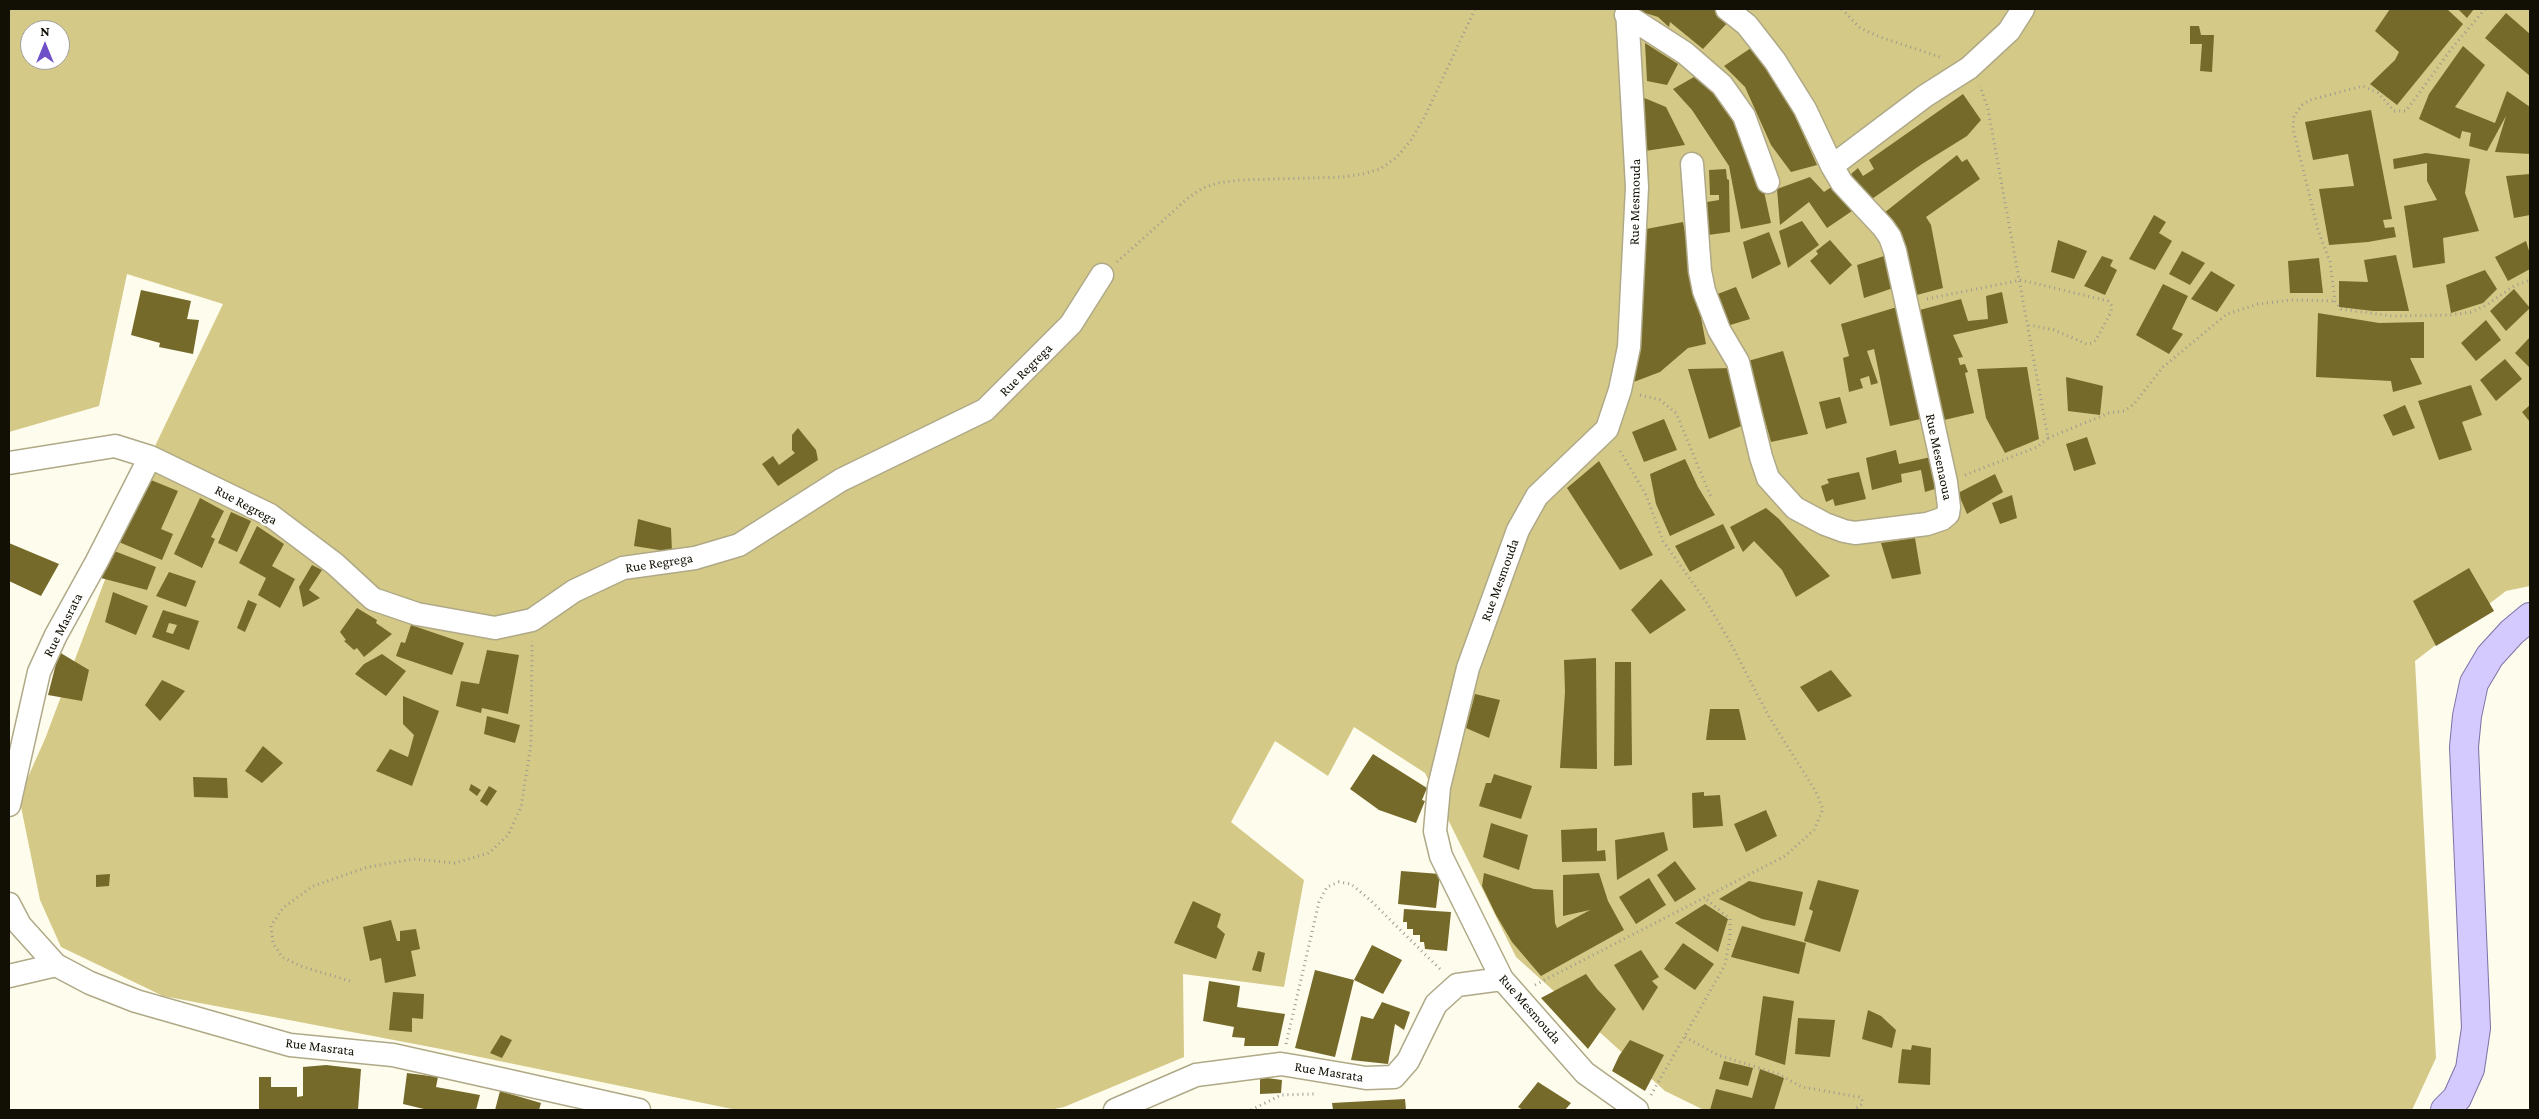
<!DOCTYPE html>
<html>
<head>
<meta charset="utf-8">
<style>
  body { margin:0 }
  #map { position:relative; width:2539px; height:1119px; overflow:hidden; background:#fefced; font-family:"Crimson Pro",serif }
  canvas { display:block }
  .frame { position:absolute; inset:0; border:10px solid #121004; pointer-events:none }
  .north { position:absolute; left:20px; top:20px; width:50px; height:50px; box-sizing:border-box; background:#fff; border:1px solid #a09f9b; border-radius:50%; rotate:0deg; font-size:14px; font-weight:700; line-height:20px; text-align:center; color:#121004 }
  .north::after { content:''; display:block; margin:auto; width:18px; height:22px; background:#7050c9; clip-path:polygon(50% 0,100% 100%,50% 72%,0 100%) }
</style>
</head>
<body>
<div id="map">
<canvas width="2539" height="1119"></canvas>
<div class="frame"></div>
<div class="north">N</div>
</div>
<script>
const ctx = document.querySelector('canvas').getContext('2d');
ctx.lineJoin = 'round';
function fillPath(path, color) { ctx.fillStyle = color; ctx.fill(path, 'evenodd'); }
const toPath = rows => new Path2D(rows.map(r => 'M' + r).join(''));
function trace(path, color, width, dash) { ctx.strokeStyle = color; ctx.lineWidth = width; ctx.lineCap = dash ? 'butt' : 'round'; ctx.setLineDash(dash || []); ctx.stroke(path); }
function drawText(font, color, halo, rows, align = 'center') {
  ctx.font = font + ' "Crimson Pro",serif'; ctx.lineWidth = 4.5; ctx.setLineDash([]); ctx.textBaseline = 'middle'; ctx.strokeStyle = halo; ctx.fillStyle = color; for (const [text, x, y, turn = 0] of rows) {
    ctx.save(); ctx.translate(x, y); ctx.rotate((+turn || 0) * Math.PI / 180); ctx.textAlign = isNaN(turn) ? turn : align; if (halo) ctx.strokeText(text, 0, 0); ctx.fillText(text, 0, 0); ctx.restore();
  }
}
const green = toPath([
  [9,9,2530,9,2530,586,2506,591,2415,661,2436,1058,2412,1110,1704,1110,1665,1091,1516,957,1425,773,1354,727,1328,776,1275,741,1231,822,1304,880,1284,987,1183,974,1184,1057,1064,1107,1050,1110,737,1110,441,1049,163,996,61,947,40,900,19,797,45,739,156,444,223,304,127,274,99,406,9,432],
  [30,30,60,30,60,60,30,60]
]);
const building = toPath([
  [1639,9,1714,9,1729,21,1703,49,1670,22,1669,27,1658,17,1639,11],
  [2390,9,2447,9,2463,24,2397,105,2370,84,2395,60,2399,52,2375,31],
  [2458,9,2474,9,2467,18],
  [2506,13,2530,34,2530,76,2485,38],
  [2190,26,2199,26,2201,35,2214,35,2212,72,2200,71,2202,44,2190,44],
  [1645,43,1678,64,1667,85,1647,81],
  [1757,44,1776,74,1817,165,1791,172,1771,145,1745,87,1724,66],
  [2463,46,2485,65,2455,107,2495,123,2507,91,2530,107,2530,154,2495,152,2506,116,2487,151,2469,146,2471,133,2462,131,2460,139,2419,119,2429,94],
  [1701,73,1723,92,1757,160,1771,223,1741,229,1729,166,1692,110,1673,89],
  [1963,94,1981,120,1967,136,1922,164,1869,201,1851,174,1858,168,1863,176,1874,169,1869,160],
  [1642,97,1666,107,1685,145,1645,151],
  [2371,110,2392,219,2383,220,2385,228,2394,227,2396,237,2368,242,2329,245,2319,189,2354,186,2348,154,2313,160,2305,122],
  [2426,153,2470,159,2465,193,2479,231,2443,238,2445,263,2413,268,2404,206,2437,200,2427,181,2427,163,2394,169,2393,159],
  [1957,155,1962,162,1967,159,1980,179,1926,217,1931,225,1943,288,1913,296,1884,213],
  [1726,169,1727,179,1729,180,1730,232,1708,235,1707,202,1719,200,1719,195,1710,195,1709,170],
  [2530,174,2530,215,2514,218,2506,176],
  [1810,177,1824,192,1836,184,1855,209,1827,228,1809,202,1780,225,1777,189],
  [2154,215,2166,222,2159,233,2172,241,2155,270,2129,259],
  [1802,221,1819,245,1788,268,1779,231],
  [1683,222,1706,344,1688,348,1660,372,1631,383,1646,229],
  [1769,232,1781,264,1752,279,1743,242],
  [1830,240,1852,265,1830,285,1810,261,1818,254,1816,251],
  [2058,240,2087,251,2074,279,2051,272],
  [2526,241,2530,254,2530,269,2508,281,2495,257],
  [2182,251,2205,263,2190,285,2169,274],
  [1887,255,1896,287,1864,298,1857,265],
  [2396,255,2409,311,2373,311,2339,307,2339,281,2368,282,2364,260],
  [2102,256,2113,260,2110,266,2117,270,2105,295,2084,286],
  [2319,258,2323,293,2290,293,2288,261],
  [2485,270,2497,289,2483,303,2451,313,2446,285],
  [2211,271,2235,285,2217,312,2191,299],
  [2163,284,2188,296,2172,329,2183,334,2169,354,2136,335],
  [1736,287,1750,319,1727,326,1715,295],
  [2514,289,2530,308,2506,331,2490,311],
  [141,290,191,301,187,319,199,320,193,354,159,347,160,343,131,335],
  [2002,292,2008,323,1953,335,1963,357,1958,358,1960,365,1965,364,1968,372,1965,373,1974,413,1940,421,1916,311,1961,299,1968,321,1988,319,1986,296],
  [1897,307,1925,418,1890,426,1874,349,1867,351,1878,383,1871,385,1869,376,1860,379,1863,388,1849,392,1843,358,1849,356,1841,324],
  [2318,313,2379,323,2424,322,2424,358,2410,358,2422,384,2393,392,2391,381,2316,377],
  [2486,320,2501,340,2476,361,2461,343],
  [2530,337,2530,368,2515,353],
  [1783,351,1808,434,1771,442,1748,361],
  [2505,359,2522,379,2496,401,2480,380],
  [2027,367,2039,439,2005,453,1986,418,1977,369],
  [1732,368,1749,423,1709,439,1688,369],
  [2066,377,2103,386,2100,415,2068,411],
  [2471,385,2482,415,2462,422,2472,450,2439,460,2418,401],
  [1840,397,1847,423,1826,429,1819,402],
  [2405,405,2415,428,2393,436,2383,415],
  [2530,405,2530,422,2522,412],
  [1664,419,1677,450,1644,462,1632,432],
  [798,428,816,450,818,460,778,486,762,464,773,456,779,465,795,453,792,450,792,435],
  [2087,437,2096,464,2074,471,2066,444],
  [1896,450,1899,464,1931,457,1938,488,1925,492,1921,470,1901,474,1902,482,1872,490,1866,458],
  [1685,459,1698,487,1715,515,1670,536,1656,504,1650,474],
  [1599,461,1653,555,1620,570,1567,488],
  [1859,472,1866,499,1835,506,1833,499,1826,502,1821,486,1829,483,1827,479],
  [1995,474,2003,492,1967,514,1958,493],
  [146,478,178,491,161,529,173,534,162,560,114,540],
  [2012,495,2017,518,2000,524,1992,503],
  [200,498,224,511,211,537,215,539,202,568,174,554],
  [1766,508,1779,519,1830,576,1796,597,1782,570,1754,541,1743,552,1730,527],
  [231,512,251,521,237,552,218,543],
  [638,519,671,528,672,552,634,546],
  [1723,524,1735,548,1690,572,1675,546],
  [257,526,284,544,272,566,295,579,280,608,258,595,266,578,239,563],
  [1915,538,1921,574,1892,579,1881,543],
  [9,543,59,564,41,596,9,581],
  [109,549,156,567,147,590,97,577],
  [312,565,322,570,309,590,320,598,303,607,299,587],
  [2469,568,2494,611,2436,646,2413,601],
  [169,572,196,581,186,607,156,596],
  [1661,579,1686,610,1650,634,1631,610],
  [113,592,148,606,136,635,105,622],
  [248,600,257,604,245,632,237,628],
  [357,608,377,620,376,623,392,634,364,657,357,648,354,650,344,641,346,640,340,632],
  [163,610,199,621,189,650,152,637],
  [169,623,177,625,173,634,166,632],
  [411,625,464,643,452,675,396,656,401,642,405,643],
  [487,650,519,655,508,714,482,708,481,713,456,706,461,681,479,684],
  [59,652,89,670,82,701,48,695],
  [382,654,406,671,386,696,355,674,364,664],
  [1596,658,1597,769,1560,768,1565,692,1564,660],
  [1615,662,1631,662,1632,765,1614,766],
  [1831,670,1852,696,1818,712,1800,687],
  [162,680,185,691,160,721,145,705],
  [1475,694,1500,700,1489,738,1466,728],
  [403,696,439,711,412,786,376,771,390,749,408,757,414,735,403,724],
  [1710,709,1739,709,1746,740,1706,740],
  [487,716,520,725,515,743,484,734],
  [263,746,283,763,262,783,245,771],
  [1373,754,1427,788,1422,800,1425,801,1416,823,1379,810,1350,789],
  [1494,774,1532,786,1521,819,1479,806,1486,783,1491,783],
  [193,777,227,778,228,798,194,797],
  [471,784,481,790,477,796,469,790],
  [489,786,497,791,487,806,480,801],
  [1704,792,1704,796,1720,795,1723,826,1693,828,1692,793],
  [1766,810,1777,836,1746,852,1734,824],
  [1491,823,1528,835,1519,870,1483,857],
  [1597,828,1597,851,1605,850,1606,861,1562,862,1561,830],
  [1664,832,1668,850,1617,880,1615,840],
  [1675,861,1696,889,1675,902,1657,875],
  [1401,871,1440,874,1436,908,1398,904],
  [1484,873,1534,889,1553,890,1555,923,1557,928,1590,910,1563,916,1563,875,1599,873,1608,901,1624,930,1541,976,1512,942,1496,915,1482,886],
  [110,874,109,886,96,887,96,875],
  [1649,878,1666,905,1636,924,1619,897],
  [1818,880,1859,890,1840,952,1804,941,1813,911,1809,909],
  [1749,881,1803,892,1795,926,1762,919,1719,899],
  [1193,901,1221,914,1217,927,1225,934,1216,959,1174,943],
  [1705,904,1728,919,1718,952,1675,923],
  [1404,909,1451,912,1447,951,1425,949,1424,942,1420,942,1420,935,1413,935,1413,929,1407,929,1407,922,1403,922],
  [391,920,397,941,400,941,400,931,416,929,420,949,411,951,416,976,385,983,381,958,370,961,363,927],
  [1742,926,1806,943,1799,974,1731,957],
  [1683,943,1714,964,1695,990,1664,969],
  [1372,945,1402,960,1383,994,1354,980],
  [1641,950,1659,977,1652,981,1658,987,1643,1011,1614,965],
  [1258,951,1265,953,1261,972,1252,970],
  [1315,970,1354,980,1335,1057,1295,1048],
  [1586,974,1597,989,1616,1009,1588,1049,1541,998],
  [1209,981,1240,986,1237,1007,1285,1014,1278,1046,1244,1046,1245,1038,1232,1037,1234,1027,1203,1021],
  [393,992,424,994,423,1019,412,1018,412,1032,389,1030],
  [1763,996,1794,1001,1785,1065,1755,1055],
  [1382,1002,1410,1012,1404,1030,1395,1024,1388,1064,1351,1060,1361,1016,1373,1019],
  [1868,1010,1881,1016,1896,1030,1892,1048,1862,1039],
  [1798,1018,1835,1020,1830,1057,1795,1054],
  [501,1035,512,1040,502,1058,490,1053],
  [1630,1040,1664,1055,1645,1091,1612,1071,1619,1056],
  [1912,1045,1931,1048,1930,1085,1898,1083,1902,1049,1911,1050],
  [1724,1061,1753,1068,1748,1086,1719,1079],
  [326,1065,361,1069,358,1110,259,1110,259,1077,271,1077,271,1087,297,1087,297,1097,303,1096,303,1067],
  [1760,1069,1784,1078,1774,1110,1710,1110,1716,1089,1752,1098],
  [407,1073,438,1077,436,1087,480,1095,476,1110,428,1110,403,1104],
  [1260,1077,1282,1080,1281,1093,1260,1094],
  [1538,1082,1571,1103,1565,1110,1523,1110,1518,1107],
  [500,1091,541,1103,539,1110,495,1110],
  [1405,1099,1406,1110,1333,1110,1332,1103]
]);
const path = toPath([
  [1842,9,1860,28,1880,37,1943,58],
  [2485,9,2452,48,2406,111,2394,111,2378,93,2363,86,2310,100,2302,105,2294,116,2293,129,2318,230,2330,262,2335,301,2341,309,2392,316,2450,315,2471,312,2485,306,2514,286,2530,280],
  [1117,262,1188,198,1203,188,1218,183,1240,180,1343,177,1363,174,1380,169,1397,157,1411,140,1425,116,1475,9],
  [1927,299,2021,280,2108,301,2111,305,2111,312,2096,340,2092,343,2087,344,2054,330,2029,325],
  [1640,395,1660,400,1676,413,1711,497],
  [2048,438,2109,413,2124,411,2134,404,2163,367,2227,314,2258,304,2291,300,2335,301],
  [1965,475,2037,447,2048,438,1988,109,1980,86],
  [350,981,303,967,282,957,273,943,271,926,283,908,313,886,368,867,413,859,455,863,489,853,508,835,521,807,531,745,532,641],
  [1535,985,1785,856,1814,830,1823,809,1816,792,1768,715,1729,640,1707,603,1663,541,1646,495,1619,449],
  [1685,1037,1718,1055,1778,1074,1802,1087,1859,1097,1862,1099,1862,1104,1854,1110],
  [1286,1044,1319,902,1327,887,1339,882,1351,884,1369,899,1442,971],
  [1651,1095,1725,965,1730,938,1730,919,1705,898],
  [1251,1110,1281,1095,1314,1094]
]);
const minor = toPath([
  [1627,9,1637,187,1629,347,1620,390,1607,429,1537,496,1518,530,1468,668,1439,787,1435,831,1441,856,1502,979,1585,1073,1637,1110],
  [1727,9,1747,25,1775,61,1805,109,1832,166,1925,96,1969,68,2009,31,2023,9],
  [1626,15,1685,53,1722,85,1744,116,1768,182],
  [1692,164,1700,271,1704,291,1719,330,1738,362,1761,457,1768,478,1795,508,1825,524,1844,531,1855,533,1927,524,1942,519,1948,514,1949,507,1946,482,1895,251,1890,237,1883,227,1842,183,1832,166],
  [9,463,115,446,150,457,270,515,335,564,373,599,417,614,495,628,532,620,574,591,623,568,695,558,739,545,841,480,985,410,1071,324,1102,275],
  [9,805,39,672,56,635,97,561,150,457],
  [9,904,20,925,56,965,90,983,136,1001,290,1045,393,1055,639,1110],
  [9,976,56,965],
  [1115,1110,1196,1075,1281,1064,1366,1078,1394,1077,1408,1061,1436,1004,1457,985,1502,979]
]);
const major = toPath([
  [2445,1110,2457,1098,2470,1069,2476,1028,2464,747,2467,716,2474,683,2490,656,2512,632,2530,617]
]);
const streetNames = [
  ["Rue Mesmouda",1635,202,-89],
  ["Rue Regrega",1026,370,-45],
  ["Rue Mesenaoua",1939,457,78],
  ["Rue Regrega",246,505,28],
  ["Rue Regrega",659,563,-9],
  ["Rue Mesmouda",1500,580,-70],
  ["Rue Masrata",63,625,-63],
  ["Rue Mesmouda",1530,1009,49],
  ["Rue Masrata",320,1047,7],
  ["Rue Masrata",1329,1072,9]
];
fillPath(green, '#d5c988');
fillPath(building, '#766a2a');
trace(minor, '#afa987', 25);
trace(major, '#7d72a6', 30);
trace(path, '#9d9b8d', 3, [1, 4]);
trace(minor, '#fff', 22);
trace(major, '#d4cafe', 28);
drawText('14px', '#121004', '#fff', streetNames);
</script>
</body>
</html>
